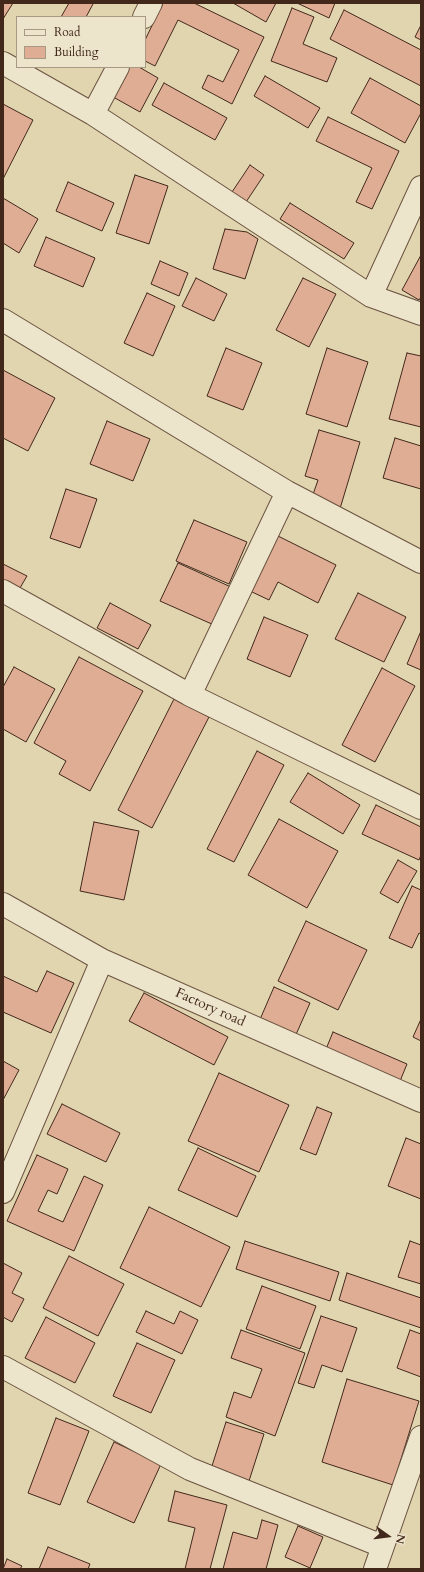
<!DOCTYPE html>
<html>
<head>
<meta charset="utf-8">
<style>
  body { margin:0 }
  #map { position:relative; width:424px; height:1572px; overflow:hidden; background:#e1d5af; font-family:Cardo,serif }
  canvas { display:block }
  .frame { position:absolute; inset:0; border:4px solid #42281b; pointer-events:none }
  .legend { position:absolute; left:16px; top:16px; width:130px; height:52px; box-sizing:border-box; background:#ece4cb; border:1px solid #a89985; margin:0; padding:5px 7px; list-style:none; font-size:12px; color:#42281b }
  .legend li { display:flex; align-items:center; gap:8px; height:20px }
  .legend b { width:20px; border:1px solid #a89985 }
  .north { position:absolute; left:368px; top:1516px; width:40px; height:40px; -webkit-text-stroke:3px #ece4cb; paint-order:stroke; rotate:104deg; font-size:11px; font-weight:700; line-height:16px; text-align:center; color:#42281b }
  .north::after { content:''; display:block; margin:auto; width:14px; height:18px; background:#42281b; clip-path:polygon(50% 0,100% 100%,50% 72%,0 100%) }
</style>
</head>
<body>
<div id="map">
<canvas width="424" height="1572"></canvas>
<div class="frame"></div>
<ul class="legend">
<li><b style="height:5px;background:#ece4cb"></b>Road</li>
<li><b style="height:11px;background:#dfad93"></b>Building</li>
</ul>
<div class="north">N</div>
</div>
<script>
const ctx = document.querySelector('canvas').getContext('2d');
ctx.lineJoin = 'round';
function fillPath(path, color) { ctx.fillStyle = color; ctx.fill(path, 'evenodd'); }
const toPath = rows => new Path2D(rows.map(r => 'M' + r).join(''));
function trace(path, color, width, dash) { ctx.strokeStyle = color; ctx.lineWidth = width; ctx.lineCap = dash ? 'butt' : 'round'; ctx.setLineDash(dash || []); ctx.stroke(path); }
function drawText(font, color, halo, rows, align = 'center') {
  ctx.font = font + ' Cardo,serif'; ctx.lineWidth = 3; ctx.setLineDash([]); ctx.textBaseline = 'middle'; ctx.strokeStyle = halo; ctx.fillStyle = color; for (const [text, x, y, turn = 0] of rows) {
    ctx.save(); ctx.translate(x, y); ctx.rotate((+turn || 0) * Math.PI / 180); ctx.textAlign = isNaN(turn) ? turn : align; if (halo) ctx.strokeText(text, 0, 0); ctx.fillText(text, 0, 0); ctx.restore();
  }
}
const building = toPath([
  [3,3,13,3,3,19,3,3],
  [69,3,92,3,93,4,86,17,61,17,69,3],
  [163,3,194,3,264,37,232,104,202,88,208,75,223,82,239,50,178,20,155,66,145,61,145,40,163,3],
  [233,3,276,3,266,22,233,3],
  [297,3,335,3,329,18,297,3],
  [292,8,314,17,303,44,337,58,327,82,271,61,292,8],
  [344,10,421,50,421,86,330,39,344,10],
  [421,25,421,40,415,37,421,25],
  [121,67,139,67,158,78,140,112,106,93,121,67],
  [265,76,320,108,308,128,254,96,265,76],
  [370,78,421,106,421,113,405,143,351,113,370,78],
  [164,83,227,118,215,140,152,105,164,83],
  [3,104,33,120,3,179,3,104],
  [328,117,399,151,372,209,356,202,372,168,316,141,328,117],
  [250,165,264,175,246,202,232,192,250,165],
  [135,175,168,186,149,244,116,233,135,175],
  [68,182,114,203,102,231,56,211,68,182],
  [3,198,38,219,19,253,3,243,3,198],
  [290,203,354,243,344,259,280,219,290,203],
  [225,229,247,232,258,239,245,279,213,269,225,229],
  [46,237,95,258,83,287,34,266,46,237],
  [421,255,421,297,419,300,402,290,421,255],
  [160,261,188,273,179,296,151,284,160,261],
  [196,278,227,294,214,321,182,306,196,278],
  [303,278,336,294,309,347,276,330,303,278],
  [147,293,175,306,153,356,124,343,147,293],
  [226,348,262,363,243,410,207,396,226,348],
  [327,348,368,362,347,427,306,414,327,348],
  [407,353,421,356,421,427,389,419,407,353],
  [3,370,55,398,28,451,3,438,3,370],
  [107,421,150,439,133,481,90,464,107,421],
  [319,430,360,442,339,512,310,503,318,480,305,476,319,430],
  [395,438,421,446,421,489,383,478,395,438],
  [66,489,97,499,80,548,50,538,66,489],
  [194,520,247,542,229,584,176,561,194,520],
  [278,536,336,565,318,603,278,582,269,600,250,591,278,536],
  [178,563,231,587,214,625,160,601,178,563],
  [3,564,27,576,17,593,3,586,3,564],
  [358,593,406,617,384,662,335,639,358,593],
  [110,603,151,625,138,649,97,628,110,603],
  [264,617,308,635,290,677,247,659,264,617],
  [421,631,421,670,407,664,421,631],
  [79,657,143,691,90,791,59,774,66,761,34,743,79,657],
  [14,667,55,689,26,742,3,729,3,687,14,667],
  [382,668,415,686,375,762,342,745,382,668],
  [174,699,209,717,152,828,118,810,174,699],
  [257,751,284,765,234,862,207,849,257,751],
  [308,773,360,805,343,834,290,802,308,773],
  [376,805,421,827,421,855,419,860,362,834,376,805],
  [279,819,338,851,307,908,248,875,279,819],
  [94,822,139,831,124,900,80,891,94,822],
  [398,860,417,871,398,903,380,893,398,860],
  [412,886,421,890,421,934,419,933,412,948,389,938,412,886],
  [306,921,367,950,338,1010,278,981,306,921],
  [47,971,74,983,51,1033,3,1012,3,976,37,992,47,971],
  [274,987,310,1003,294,1039,258,1024,274,987],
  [144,993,228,1037,214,1065,129,1021,144,993],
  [421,1019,421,1041,413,1037,421,1019],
  [333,1032,407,1064,398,1086,324,1054,333,1032],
  [3,1061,19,1070,3,1100,3,1061],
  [219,1073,289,1105,259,1172,188,1141,219,1073],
  [62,1104,120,1133,106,1162,47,1134,62,1104],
  [317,1107,332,1113,316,1155,300,1149,317,1107],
  [406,1138,421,1144,421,1199,388,1186,406,1138],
  [198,1148,256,1176,237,1217,178,1190,198,1148],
  [37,1155,68,1169,57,1194,48,1190,38,1211,63,1222,84,1176,103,1185,74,1251,7,1221,37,1155],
  [149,1207,230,1247,201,1307,120,1268,149,1207],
  [245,1241,339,1272,330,1301,236,1269,245,1241],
  [410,1241,421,1245,421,1284,398,1277,410,1241],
  [69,1256,124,1284,98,1336,43,1308,69,1256],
  [3,1263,22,1273,12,1293,24,1299,12,1322,3,1317,3,1263],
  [347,1273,421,1298,421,1328,339,1300,347,1273],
  [262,1286,316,1306,300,1349,246,1329,262,1286],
  [146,1311,174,1324,180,1311,198,1320,182,1354,136,1332,146,1311],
  [321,1316,357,1328,342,1372,322,1365,314,1388,298,1383,321,1316],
  [46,1317,95,1343,75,1383,25,1358,46,1317],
  [241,1330,305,1353,275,1436,226,1417,234,1392,251,1398,262,1369,231,1358,241,1330],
  [410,1330,421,1334,421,1377,397,1368,410,1330],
  [137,1343,175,1360,151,1413,113,1396,137,1343],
  [347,1379,419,1401,393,1485,322,1462,347,1379],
  [56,1418,89,1431,60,1505,28,1493,56,1418],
  [226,1422,264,1434,249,1481,211,1469,226,1422],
  [114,1442,161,1464,134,1523,87,1502,114,1442],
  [175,1491,227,1505,210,1569,185,1569,195,1528,168,1521,175,1491],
  [262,1520,278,1525,266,1569,223,1569,233,1532,257,1539,262,1520],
  [298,1526,323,1537,310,1568,285,1557,298,1526],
  [48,1547,90,1564,88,1569,39,1569,48,1547],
  [7,1559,22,1566,20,1569,3,1569,7,1559]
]);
const minor = toPath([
  [144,17,151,3],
  [3,63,93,114,371,296,421,314],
  [93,114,118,67],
  [371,296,421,187],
  [3,320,287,492,421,562],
  [3,591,190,695,421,808],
  [190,695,287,492],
  [3,904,102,960,421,1101],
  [3,1192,102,960],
  [3,1367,190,1469,382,1546],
  [375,1569,421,1437]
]);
const streetNames = [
  ["Factory road",210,1008,24]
];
fillPath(building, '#dfad93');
trace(building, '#42281b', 1);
trace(minor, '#6a5340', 24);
trace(minor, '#ece4cb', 22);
drawText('14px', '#42281b', '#ece4cb', streetNames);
</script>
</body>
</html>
